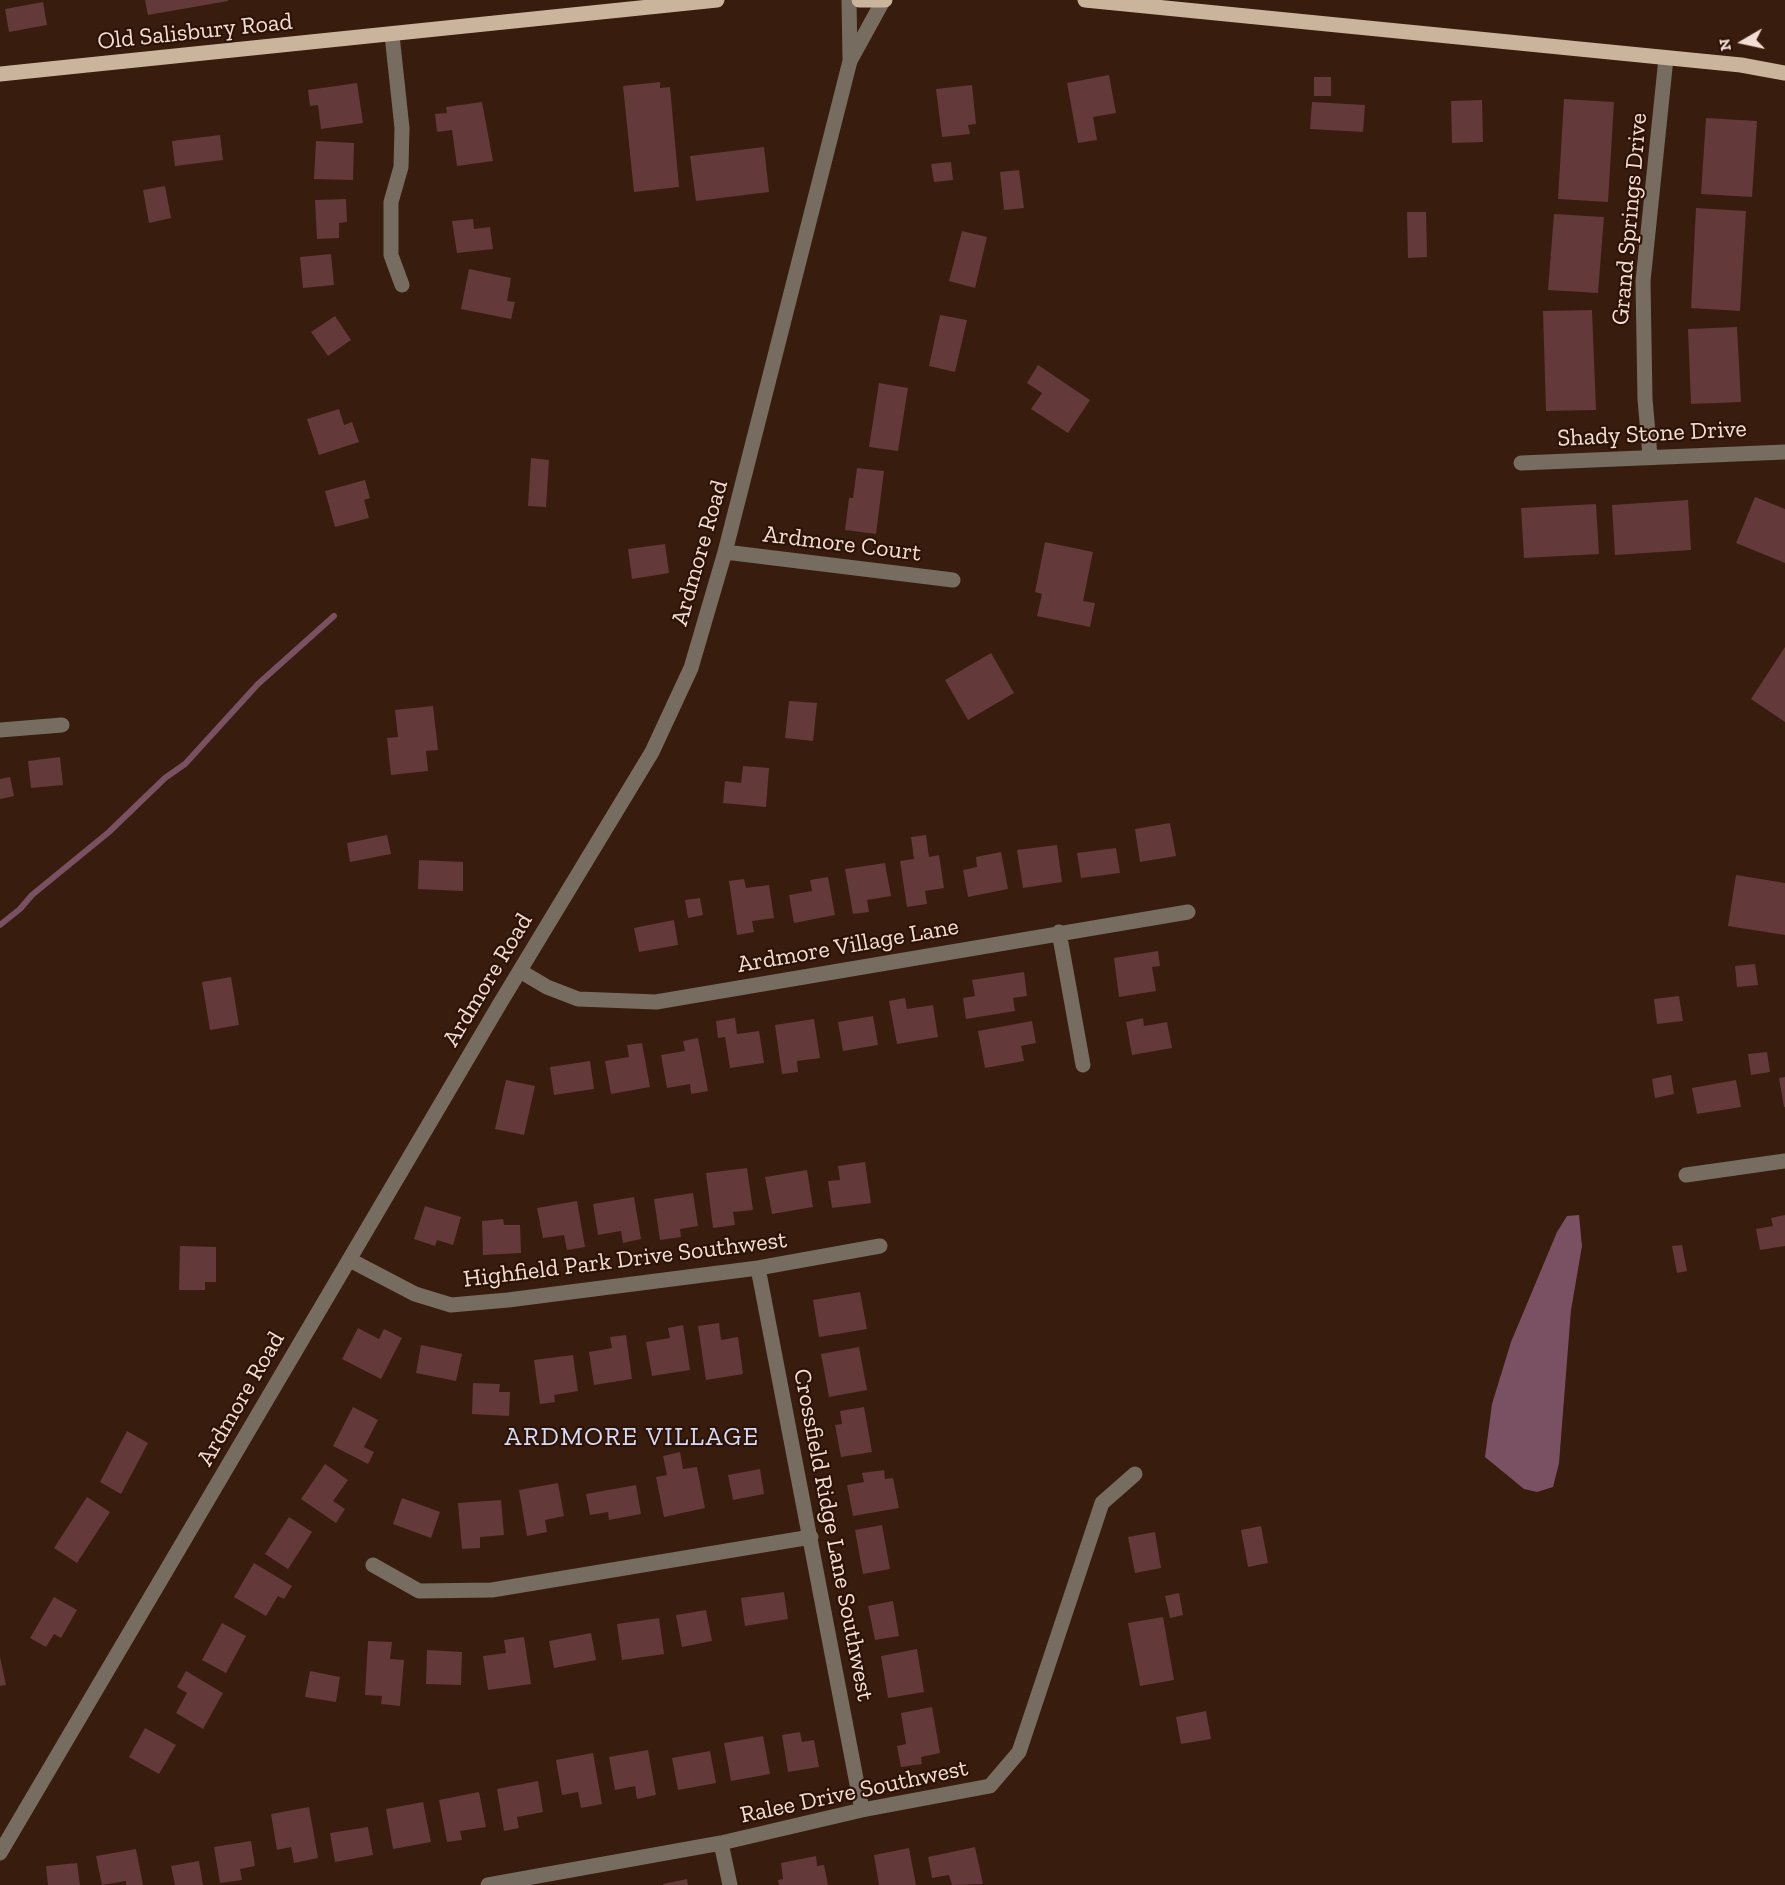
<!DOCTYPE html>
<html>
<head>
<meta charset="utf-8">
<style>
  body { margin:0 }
  #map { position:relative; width:1785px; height:1885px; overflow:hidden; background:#381c0e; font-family:"Zilla Slab",serif }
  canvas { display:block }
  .north { position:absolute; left:1713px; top:12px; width:60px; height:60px; -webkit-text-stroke:4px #2d1206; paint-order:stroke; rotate:261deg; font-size:16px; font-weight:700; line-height:24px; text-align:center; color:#f2ded5 }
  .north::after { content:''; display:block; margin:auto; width:21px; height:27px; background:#f2ded5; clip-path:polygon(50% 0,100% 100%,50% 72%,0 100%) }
</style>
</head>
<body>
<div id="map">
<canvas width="1785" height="1885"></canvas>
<div class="north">N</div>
</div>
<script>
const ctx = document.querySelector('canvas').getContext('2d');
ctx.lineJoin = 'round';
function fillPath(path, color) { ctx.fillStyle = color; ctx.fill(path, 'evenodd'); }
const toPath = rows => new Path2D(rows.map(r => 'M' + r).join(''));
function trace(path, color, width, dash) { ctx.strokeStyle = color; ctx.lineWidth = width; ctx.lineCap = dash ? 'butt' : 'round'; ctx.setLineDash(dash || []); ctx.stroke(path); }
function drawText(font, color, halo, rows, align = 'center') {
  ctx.font = font + ' "Zilla Slab",serif'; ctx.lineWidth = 4.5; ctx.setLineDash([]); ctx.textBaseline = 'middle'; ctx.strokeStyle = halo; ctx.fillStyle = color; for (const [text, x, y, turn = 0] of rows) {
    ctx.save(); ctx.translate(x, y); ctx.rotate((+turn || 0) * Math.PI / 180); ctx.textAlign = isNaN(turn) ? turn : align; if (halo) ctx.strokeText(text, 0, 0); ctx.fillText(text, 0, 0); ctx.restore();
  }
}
const water = toPath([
  [1579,1215,1582,1246,1571,1310,1559,1463,1553,1487,1537,1492,1524,1489,1485,1457,1492,1404,1511,1342,1557,1232,1567,1216]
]);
const stream = toPath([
  [0,925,20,909,32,895,109,832,165,778,185,764,258,684,334,616]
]);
const building = toPath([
  [145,0,228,0,228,1,148,15],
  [43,2,47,25,9,32,5,9],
  [1109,75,1116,113,1093,117,1097,140,1078,143,1067,83],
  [1314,77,1331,77,1331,96,1314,96],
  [660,82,660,88,670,87,679,187,634,192,623,86],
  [357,83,363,123,321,129,318,105,310,106,308,90],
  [972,85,976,124,968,125,970,134,942,137,936,89],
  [1564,99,1614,102,1608,202,1558,199],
  [1482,100,1483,142,1452,143,1451,101],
  [482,102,493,161,457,166,452,130,437,132,435,114,447,113,446,107],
  [1312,102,1365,105,1363,132,1310,129],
  [1706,118,1757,121,1752,197,1701,194],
  [220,135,223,160,175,166,172,141],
  [316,141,354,143,353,180,314,179],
  [764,147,769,192,696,201,690,156],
  [951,162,953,180,934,182,931,164],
  [1019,170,1024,208,1004,210,1000,172],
  [165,186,171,218,149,223,143,190],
  [346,199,347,222,339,223,339,238,317,239,315,200],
  [1696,208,1746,211,1740,311,1691,308],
  [1407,212,1426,212,1427,257,1408,258],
  [1554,214,1604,217,1598,293,1548,290],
  [473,219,474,229,490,227,493,249,457,253,452,221],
  [962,231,987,237,975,288,949,281],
  [331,254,334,285,303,288,300,257],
  [469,269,511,278,507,301,515,302,511,319,461,309],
  [1592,310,1596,410,1546,411,1543,311],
  [940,315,967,320,955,372,929,366],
  [335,316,351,340,328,356,311,332],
  [1737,327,1741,402,1691,404,1688,329],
  [1038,365,1090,400,1068,433,1031,409,1042,393,1027,383],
  [879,383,908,388,898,451,869,447],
  [339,409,344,425,352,422,359,442,319,455,307,419],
  [531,458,549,460,546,507,528,506],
  [857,468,884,471,876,534,845,530,849,498,853,498],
  [365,480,370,498,364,500,369,518,335,527,325,491],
  [1755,497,1785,509,1785,563,1736,543],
  [1688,500,1691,550,1615,555,1612,505],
  [1596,504,1599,554,1524,558,1521,508],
  [1045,542,1093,552,1083,601,1095,603,1090,627,1037,616,1042,594,1035,592],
  [665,544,669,573,632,579,628,549],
  [1785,647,1785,722,1751,699],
  [991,653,1014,693,968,720,945,680],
  [789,701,817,703,813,741,785,738],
  [433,706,438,750,426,751,428,771,391,775,387,738,398,737,395,710],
  [60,757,63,785,31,788,28,761],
  [743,766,769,768,766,807,723,803,725,781,741,783],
  [10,777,14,796,0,799,0,779],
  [1170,823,1176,856,1140,862,1135,829],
  [387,835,391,854,350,862,347,843],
  [926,835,929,857,939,855,944,888,925,891,927,904,907,907,900,861,914,859,911,837],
  [1057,845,1062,882,1023,888,1017,850],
  [1116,848,1120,873,1081,878,1077,853],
  [1001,852,1008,889,968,897,963,870,977,867,976,857],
  [419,860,463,862,463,891,418,889],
  [885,863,891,896,867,900,869,912,853,914,845,869],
  [1736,875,1785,883,1785,935,1728,926],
  [828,877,835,915,794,923,789,895,812,891,810,880],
  [744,879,746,888,769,885,774,918,752,921,754,932,737,935,729,881],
  [700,898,703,915,688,918,685,900],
  [674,920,678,945,639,952,634,928],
  [1158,951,1160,966,1152,967,1156,991,1119,997,1114,958],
  [1755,964,1758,985,1737,987,1735,966],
  [1024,972,1027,996,1013,998,1015,1011,966,1019,963,998,975,996,972,980],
  [231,977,239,1025,210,1030,202,982],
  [1679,996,1683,1021,1657,1024,1654,999],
  [905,998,907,1009,933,1005,938,1037,897,1044,889,1001],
  [873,1016,878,1045,843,1051,838,1022],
  [735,1018,737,1034,759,1031,764,1063,730,1068,725,1037,718,1038,716,1021],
  [1143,1018,1144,1026,1167,1022,1172,1048,1132,1055,1126,1022],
  [814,1019,820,1058,797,1061,798,1072,782,1074,775,1025],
  [1032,1021,1036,1043,1021,1046,1024,1061,985,1068,978,1031],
  [698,1038,708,1091,691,1094,690,1084,667,1088,661,1055,685,1051,683,1041],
  [642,1043,650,1087,611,1094,605,1061,629,1057,627,1045],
  [1767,1052,1770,1072,1751,1075,1748,1054],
  [590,1061,594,1089,554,1095,550,1067],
  [1671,1075,1674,1094,1655,1098,1652,1079],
  [1785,1077,1785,1107,1784,1107,1779,1078],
  [506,1080,535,1086,524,1135,495,1129],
  [1736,1080,1741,1107,1697,1114,1692,1088],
  [865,1162,871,1203,832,1208,828,1181,840,1180,838,1166],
  [747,1168,753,1210,733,1212,735,1225,713,1228,706,1173],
  [807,1170,813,1207,772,1214,765,1177],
  [693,1193,698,1226,680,1229,681,1237,660,1240,654,1199],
  [634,1197,641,1239,623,1243,621,1231,598,1235,593,1204],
  [577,1201,585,1247,567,1250,564,1235,543,1238,537,1208],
  [425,1206,461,1217,453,1245,437,1240,435,1246,414,1239],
  [1785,1215,1785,1246,1760,1250,1756,1229,1773,1226,1771,1218],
  [503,1219,504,1225,520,1225,521,1253,483,1255,482,1221],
  [1682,1245,1687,1271,1677,1273,1672,1246],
  [180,1246,216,1247,216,1282,205,1282,205,1290,179,1290],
  [860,1292,867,1329,819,1337,813,1300],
  [719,1323,721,1340,738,1337,743,1374,706,1380,698,1326],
  [683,1325,690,1370,652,1376,646,1342,670,1338,668,1328],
  [358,1328,379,1339,384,1329,402,1338,381,1379,342,1359],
  [626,1335,632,1379,594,1385,589,1352,612,1348,610,1337],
  [421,1345,462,1354,456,1381,416,1373],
  [859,1347,867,1390,829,1397,821,1354],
  [573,1355,578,1391,554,1395,555,1402,540,1404,534,1360],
  [473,1383,500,1384,499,1392,510,1392,509,1416,472,1414],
  [353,1407,378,1420,364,1447,374,1452,368,1464,333,1446],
  [864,1407,872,1452,841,1457,835,1425,842,1424,840,1411],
  [127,1431,148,1443,121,1494,100,1482],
  [680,1452,683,1469,697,1467,705,1508,664,1517,656,1477,667,1475,663,1456],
  [325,1464,348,1480,333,1501,345,1509,336,1523,301,1499],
  [760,1469,764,1494,733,1500,728,1475],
  [884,1470,885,1479,893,1478,899,1508,853,1516,847,1485,864,1482,862,1473],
  [558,1483,564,1516,545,1520,547,1532,527,1536,519,1490],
  [636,1485,641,1514,609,1520,608,1512,590,1515,586,1494],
  [87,1497,110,1512,77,1563,54,1548],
  [402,1498,440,1512,431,1538,393,1524],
  [501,1500,504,1535,480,1537,480,1548,462,1549,458,1503],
  [289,1517,312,1532,288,1569,265,1554],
  [882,1525,890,1569,863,1574,855,1530],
  [1261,1526,1268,1563,1248,1567,1241,1530],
  [1155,1532,1161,1568,1135,1573,1128,1537],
  [254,1563,292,1586,284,1599,278,1596,266,1616,234,1597],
  [784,1592,788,1619,745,1626,741,1598],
  [1179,1593,1183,1615,1170,1618,1165,1596],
  [54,1597,77,1610,61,1638,54,1634,46,1647,30,1638],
  [893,1601,899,1636,875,1640,868,1606],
  [706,1610,712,1641,682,1647,676,1615],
  [1163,1617,1174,1680,1140,1686,1128,1623],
  [659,1618,664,1654,622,1660,617,1624],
  [222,1623,246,1636,226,1673,202,1660],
  [591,1633,596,1660,554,1668,549,1641],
  [524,1637,531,1684,488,1690,483,1656,506,1653,504,1640],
  [368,1641,392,1642,390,1659,404,1660,400,1706,381,1704,382,1696,365,1695],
  [917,1649,924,1692,888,1698,881,1656],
  [427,1650,462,1652,461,1685,426,1684],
  [0,1657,6,1685,0,1686],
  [186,1671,223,1693,203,1729,176,1713,187,1693,177,1687],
  [310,1671,340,1677,336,1702,305,1697],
  [932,1707,940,1753,921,1757,922,1764,901,1767,897,1746,906,1744,901,1713],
  [1206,1711,1211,1739,1181,1744,1176,1717],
  [145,1728,176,1745,159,1774,129,1757],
  [800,1732,802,1742,814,1740,819,1767,788,1772,782,1735],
  [763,1736,770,1774,731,1781,724,1743],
  [648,1750,656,1795,637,1799,635,1786,615,1790,609,1757],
  [710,1751,716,1783,678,1790,672,1758],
  [593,1753,602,1804,581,1808,578,1792,562,1795,556,1760],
  [538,1781,543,1812,517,1817,519,1828,504,1831,497,1789],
  [479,1792,486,1827,460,1831,462,1840,447,1842,439,1800],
  [423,1802,431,1842,393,1849,386,1809],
  [309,1807,318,1858,294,1863,291,1847,277,1850,271,1814],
  [368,1827,373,1855,335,1862,330,1833],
  [251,1841,255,1866,240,1869,242,1880,220,1883,214,1847],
  [975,1847,983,1884,952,1885,949,1875,932,1878,928,1857],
  [909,1848,916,1885,879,1885,874,1855],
  [136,1849,143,1885,126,1885,126,1881,102,1885,96,1856],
  [816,1856,817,1866,824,1865,828,1885,779,1885,778,1880,783,1879,781,1863],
  [199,1861,203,1885,175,1885,171,1866],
  [77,1863,80,1885,48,1885,46,1866],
  [687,1879,688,1885,663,1885,663,1884]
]);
const minor = toPath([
  [849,0,850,58],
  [392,35,402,128,401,167,391,202,391,255,402,285],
  [1650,456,1645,399,1643,281,1666,58],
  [1521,463,1785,452],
  [725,552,953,580],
  [0,730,62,725],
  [1059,932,1083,1065],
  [520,971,547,987,578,999,656,1002,1188,912],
  [1686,1175,1785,1161],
  [350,1260,415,1294,451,1305,508,1300,758,1268,880,1246],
  [758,1268,862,1810],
  [373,1565,419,1591,492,1590,811,1537],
  [721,1843,730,1885],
  [0,1853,499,1005,652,752,691,668,725,552,850,61,883,1],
  [488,1885,721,1843,862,1810,990,1786,1019,1752,1102,1503,1135,1474]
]);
const major = toPath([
  [859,0,885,0],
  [1085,0,1741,65,1785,73],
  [0,74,717,0]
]);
const streetNames = [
  ["Old Salisbury Road",195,32,-6],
  ["Grand Springs Drive",1630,219,-85],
  ["Shady Stone Drive",1652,434,-3],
  ["Ardmore Court",842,544,7],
  ["Ardmore Road",700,553,-74],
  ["Ardmore Village Lane",848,946,-10],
  ["Ardmore Road",488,980,-59],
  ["Highfield Park Drive Southwest",625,1260,-7],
  ["Ardmore Road",241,1399,-60],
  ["Crossfield Ridge Lane Southwest",833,1535,79],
  ["Ralee Drive Southwest",854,1792,-12]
];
const neighbourhoodNames = [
  ["ARDMORE VILLAGE",632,1438]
];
fillPath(water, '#7a5162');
trace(stream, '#7a5162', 6);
fillPath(building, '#63393a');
trace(minor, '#776c60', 15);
trace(major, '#cab59c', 15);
drawText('24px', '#f2ded5', '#2d1206', streetNames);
ctx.letterSpacing = '1.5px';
drawText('26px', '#d4dbf8', '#2d1206', neighbourhoodNames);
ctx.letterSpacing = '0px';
</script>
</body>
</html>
